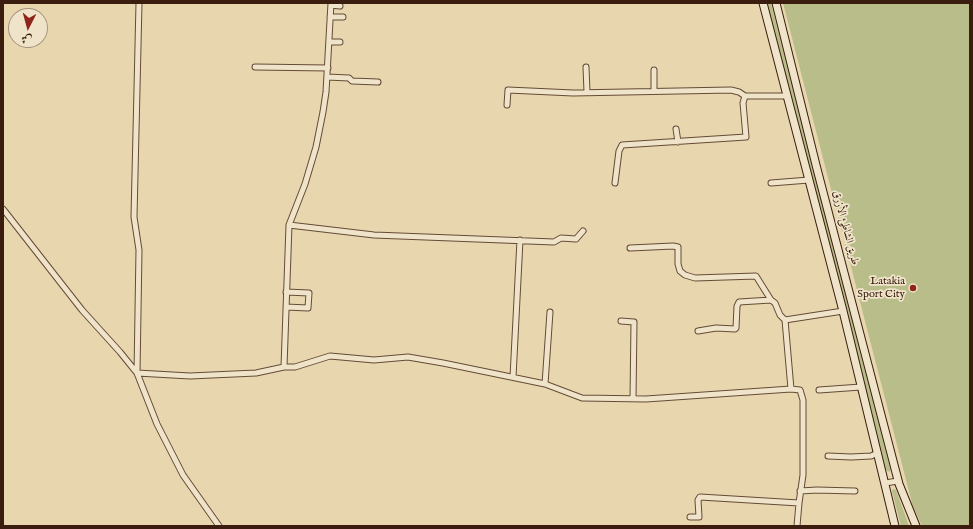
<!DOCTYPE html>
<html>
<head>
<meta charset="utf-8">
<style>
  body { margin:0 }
  #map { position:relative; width:973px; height:529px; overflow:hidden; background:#e7d6ae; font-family:"IM FELL English",Amiri,serif }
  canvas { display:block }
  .frame { position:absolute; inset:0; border:4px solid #3a1d0f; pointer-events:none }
  .north { position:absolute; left:8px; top:8px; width:40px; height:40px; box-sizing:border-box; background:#efe4ca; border:1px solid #a7947f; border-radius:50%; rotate:186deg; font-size:11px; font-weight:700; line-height:16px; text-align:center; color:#3a1d0f }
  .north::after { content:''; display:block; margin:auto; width:14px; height:18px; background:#8f2418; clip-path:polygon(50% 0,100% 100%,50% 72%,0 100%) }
</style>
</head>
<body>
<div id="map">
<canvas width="973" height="529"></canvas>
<div class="frame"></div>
<div class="north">ش</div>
</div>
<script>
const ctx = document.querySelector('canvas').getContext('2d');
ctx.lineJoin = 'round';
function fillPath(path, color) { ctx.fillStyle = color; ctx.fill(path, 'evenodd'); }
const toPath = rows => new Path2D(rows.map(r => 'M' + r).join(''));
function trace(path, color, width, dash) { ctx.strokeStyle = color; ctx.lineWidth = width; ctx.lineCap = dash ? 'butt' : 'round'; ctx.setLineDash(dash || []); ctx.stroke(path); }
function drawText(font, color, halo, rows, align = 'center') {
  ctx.font = font + ' "IM FELL English",Amiri,serif'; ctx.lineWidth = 3.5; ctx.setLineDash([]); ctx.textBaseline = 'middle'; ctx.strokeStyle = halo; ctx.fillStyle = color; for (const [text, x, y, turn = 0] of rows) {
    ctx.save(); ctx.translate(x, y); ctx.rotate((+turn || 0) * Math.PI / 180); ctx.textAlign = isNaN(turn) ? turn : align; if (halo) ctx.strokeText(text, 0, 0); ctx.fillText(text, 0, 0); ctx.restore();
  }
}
const green = toPath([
  [766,3,771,3,868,377,891,470,889,472,885,469,840,287],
  [783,3,970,3,970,526,922,526,913,507],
  [893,489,896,490,909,526,901,526,892,491]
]);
const street = toPath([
  [139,3,134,217,139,250,137,373,190,376,256,373,284,367,295,367,330,356,374,360,408,357,443,363,545,384,582,398,646,399,791,389,800,390,803,400,803,475,799,503,797,526],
  [331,5,340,6],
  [330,17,343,17],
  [329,42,340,42],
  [255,67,328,68],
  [586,67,587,92],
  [327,77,349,78,352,81,378,82],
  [654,91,654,70],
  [507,105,508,90,573,93,731,90,739,92,745,96],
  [676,129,678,142],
  [615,183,619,151,622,145,746,137,743,103,745,96,787,96],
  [771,183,809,180],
  [3,209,82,310,120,352,137,373,157,424,183,475,219,526],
  [289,225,374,235,554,242,561,238,576,239,583,231],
  [630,248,673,246,678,247,678,264,680,271,685,275,695,278,756,276,771,300,775,303,780,315,785,320],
  [286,307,308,308,309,293,286,292],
  [621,321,634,322,633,399],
  [698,331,716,328,735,329,736,328,737,306,739,302,771,300],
  [284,367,289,225,305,184,316,147,323,112,326,92,331,3],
  [513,377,520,240],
  [545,384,550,312],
  [791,389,785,320,843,311],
  [819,390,861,387],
  [828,456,851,457,871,456,878,453],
  [885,483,898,481],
  [800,491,817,490,855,491],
  [690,517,699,517,698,500,700,497,799,503]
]);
const secondary = toPath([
  [763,3,843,311,895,526],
  [776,3,816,165,899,484,916,526]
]);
const markers = [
  [913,288,4,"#8f2418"]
];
const streetNames = [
  ["طريق الشاطئ الأزرق",845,228,75]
];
const poiNames = [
  ["Latakia",905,282],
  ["Sport City",905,295]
];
fillPath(green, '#b8bd89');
trace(street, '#654b37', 7);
trace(secondary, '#3a1d0f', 9);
trace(street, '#efe4ca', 5);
trace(secondary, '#efe4ca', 7);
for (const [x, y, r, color] of markers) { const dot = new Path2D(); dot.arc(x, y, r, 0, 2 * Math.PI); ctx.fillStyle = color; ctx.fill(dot); trace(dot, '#efe4ca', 1.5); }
drawText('11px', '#3a1d0f', '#efe4ca', streetNames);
drawText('11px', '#3a1d0f', '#efe4ca', poiNames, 'right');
</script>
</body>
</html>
